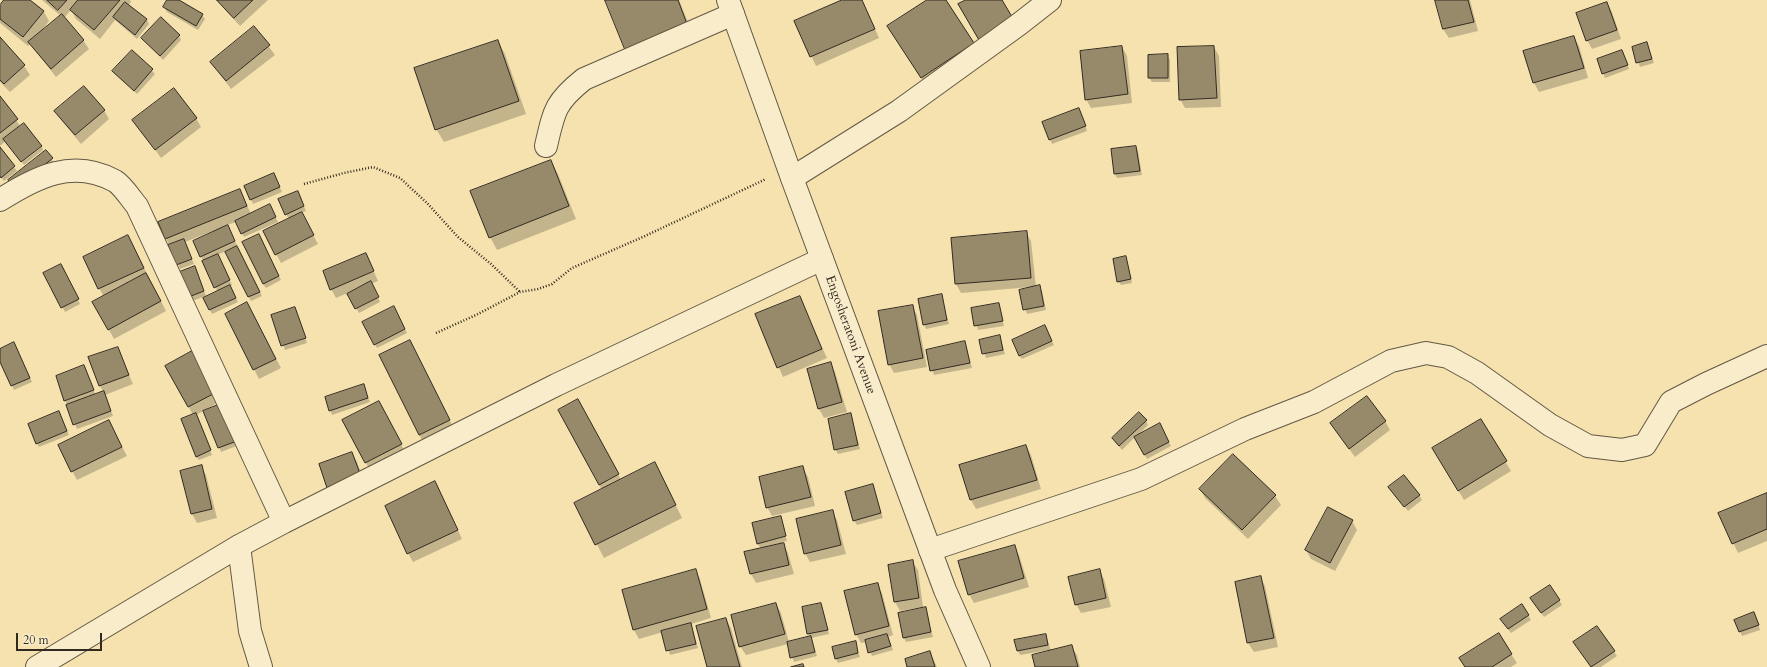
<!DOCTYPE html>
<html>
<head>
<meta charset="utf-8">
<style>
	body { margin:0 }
	#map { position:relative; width:1767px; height:667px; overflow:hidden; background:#f5e2af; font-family:Cardo,serif }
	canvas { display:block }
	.scale { position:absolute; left:16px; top:633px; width:86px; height:18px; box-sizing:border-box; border:2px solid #322a21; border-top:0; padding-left:5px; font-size:12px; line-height:14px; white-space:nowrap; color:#322a21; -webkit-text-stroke:3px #f8eccb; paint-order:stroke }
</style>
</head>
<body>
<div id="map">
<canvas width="1767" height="667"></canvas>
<div class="scale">20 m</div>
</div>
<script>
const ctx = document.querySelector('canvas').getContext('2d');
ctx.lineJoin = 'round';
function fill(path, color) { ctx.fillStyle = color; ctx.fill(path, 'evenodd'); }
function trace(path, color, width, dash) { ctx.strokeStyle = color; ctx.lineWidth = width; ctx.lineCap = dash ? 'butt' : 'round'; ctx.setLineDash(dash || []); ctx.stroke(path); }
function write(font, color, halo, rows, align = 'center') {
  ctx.font = font + ' Cardo,serif'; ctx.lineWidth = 3; ctx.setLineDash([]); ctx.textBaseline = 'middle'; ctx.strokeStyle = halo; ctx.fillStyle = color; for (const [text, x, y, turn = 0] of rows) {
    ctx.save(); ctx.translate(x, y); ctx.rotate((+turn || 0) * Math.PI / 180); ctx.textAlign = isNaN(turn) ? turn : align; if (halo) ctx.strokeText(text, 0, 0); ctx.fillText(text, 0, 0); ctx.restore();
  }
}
fill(new Path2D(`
	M 6,0 L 28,0 L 44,12 L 49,21 L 41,32 L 61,16 L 42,0 L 130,0 L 131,2 L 128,6 L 147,20 L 149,24 L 137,39 L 115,20 L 100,39 L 76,19 L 71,10 L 64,18 L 83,40 L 89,49 L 56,77 L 30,44 L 28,46 L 0,23 L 0,7 Z
	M 169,0 L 177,0 L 202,15 L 205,19 L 198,30 L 167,12 L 164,7 Z
	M 216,0 L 268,0 L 240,26 Z
	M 606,0 L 679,0 L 694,37 L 633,62 L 626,49 Z
	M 844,0 L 862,0 L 879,38 L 816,66 L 795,21 Z
	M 929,0 L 945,0 L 974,44 L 930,91 L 888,27 Z
	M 1436,0 L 1470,0 L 1478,31 L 1449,38 L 1443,29 Z
	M 1607,3 L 1612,12 L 1621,39 L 1592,49 L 1587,40 Z
	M 254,27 L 275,55 L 231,89 L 211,62 Z
	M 179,36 L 181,40 L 163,60 L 142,38 Z
	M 1574,37 L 1579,46 L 1588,78 L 1539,92 L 1534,83 Z
	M 0,38 L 24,66 L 30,75 L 10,92 L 0,82 Z
	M 498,41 L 505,54 L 526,114 L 444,142 L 436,129 Z
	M 1647,44 L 1654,63 L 1640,67 L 1633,47 Z
	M 1122,47 L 1127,56 L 1132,103 L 1091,108 L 1086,99 Z
	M 1214,47 L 1219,56 L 1221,107 L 1185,108 L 1180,99 Z
	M 132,51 L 155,74 L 137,94 L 113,71 Z
	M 1622,51 L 1629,69 L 1605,78 L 1598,59 Z
	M 1167,55 L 1170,60 L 1170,82 L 1152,82 L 1149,78 L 1149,56 Z
	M 0,98 L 21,127 L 0,146 Z
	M 104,110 L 109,119 L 81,144 L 61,120 L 56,111 Z
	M 1081,113 L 1087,131 L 1052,144 L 1043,123 Z
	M 196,118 L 201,127 L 161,158 L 134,120 Z
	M 42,147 L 43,150 L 24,165 L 22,162 Z
	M 1136,147 L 1138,151 L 1142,175 L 1117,178 L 1115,174 L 1112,150 Z
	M 0,149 L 17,171 L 4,181 L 0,176 Z
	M 46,151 L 54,163 L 18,192 Z
	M 551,161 L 558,174 L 576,219 L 497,250 L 490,237 Z
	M 276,179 L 282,192 L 253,204 L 245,187 Z
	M 240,190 L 251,214 L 272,210 L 278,222 L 244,237 L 236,222 L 227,225 L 262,296 L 251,301 L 226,251 L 217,255 L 232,285 L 230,286 L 238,302 L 212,314 L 210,310 L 218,292 L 201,256 L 213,231 L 185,242 L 194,264 L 180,269 L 159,223 Z
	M 300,196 L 306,211 L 301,213 L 318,244 L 281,263 L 276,254 L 289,219 L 286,214 Z
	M 1026,232 L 1031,241 L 1036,287 L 1039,286 L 1042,291 L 1046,310 L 1027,314 L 1020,291 L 1031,287 L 961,293 L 956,284 L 952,238 Z
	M 128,236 L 166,311 L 114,339 L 94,302 L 104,297 L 99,288 Z
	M 261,239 L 281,280 L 266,288 L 263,284 Z
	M 366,254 L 378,281 L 371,284 L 380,302 L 359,313 L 348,293 L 336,298 L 331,289 Z
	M 1126,257 L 1132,283 L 1121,285 L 1118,281 Z
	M 195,267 L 206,296 L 189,302 Z
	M 63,270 L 80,304 L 65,312 L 45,274 Z
	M 941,296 L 949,324 L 926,329 L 924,324 Z
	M 799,297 L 827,358 L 783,377 L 756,315 Z
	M 998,304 L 1004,326 L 978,330 L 972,309 Z
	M 912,306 L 917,315 L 927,367 L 894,373 L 889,364 Z
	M 295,308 L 307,343 L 285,350 L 272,316 Z
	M 396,312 L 407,333 L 377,348 L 363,323 Z
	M 252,313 L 281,368 L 259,379 L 226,314 Z
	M 1047,331 L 1054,345 L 1022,359 L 1019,355 Z
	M 1000,336 L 1005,354 L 986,358 L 980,341 Z
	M 410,341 L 454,429 L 425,444 L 419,435 Z
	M 965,343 L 972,368 L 934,375 L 927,351 Z
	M 16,348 L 32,382 L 14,390 L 0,359 L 0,350 Z
	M 117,348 L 133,384 L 105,395 L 113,416 L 77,429 L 65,400 L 84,366 L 96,396 L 104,393 L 100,386 Z
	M 194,351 L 221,401 L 196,415 L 212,455 L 199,460 L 196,456 L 193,415 L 166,366 Z
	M 830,363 L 835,372 L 847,412 L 824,418 L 819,409 L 808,369 Z
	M 363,386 L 370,402 L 332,415 L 330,410 Z
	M 583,409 L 621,480 L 662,477 L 682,518 L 604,558 L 575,503 L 602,490 L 559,410 Z
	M 384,411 L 406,454 L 371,472 L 343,421 Z
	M 205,412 L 239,445 L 221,452 Z
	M 851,415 L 860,449 L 838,454 L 835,449 Z
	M 61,417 L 69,435 L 39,447 L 37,443 Z
	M 1480,420 L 1511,471 L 1464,500 L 1439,458 Z
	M 1146,421 L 1148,425 L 1137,436 L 1159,425 L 1171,446 L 1147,459 L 1135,437 L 1122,450 L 1113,439 Z
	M 1385,421 L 1390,430 L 1355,457 L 1331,424 Z
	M 109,422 L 127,456 L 77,480 L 72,471 Z
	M 1026,446 L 1031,455 L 1041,489 L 976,509 L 971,500 Z
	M 352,453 L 357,462 L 367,488 L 320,465 Z
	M 1233,455 L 1275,496 L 1281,505 L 1248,539 L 1205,498 L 1200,489 Z
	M 201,466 L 206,475 L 217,518 L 197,523 L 192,514 Z
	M 803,468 L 808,477 L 815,506 L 772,516 L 767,507 Z
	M 872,485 L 883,518 L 857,525 L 854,520 Z
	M 1392,491 L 1419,495 L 1422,500 L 1408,511 Z
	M 440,492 L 462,539 L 413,562 L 408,553 Z
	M 1767,494 L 1767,541 L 1738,553 L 1720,514 Z
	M 832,511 L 837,520 L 846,554 L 810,562 L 805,553 Z
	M 780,517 L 787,541 L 782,542 L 788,553 L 794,574 L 756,583 L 751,574 L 761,549 L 758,544 Z
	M 1352,521 L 1357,530 L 1335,571 L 1311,559 L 1306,550 Z
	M 1014,546 L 1019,555 L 1029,587 L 974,603 L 969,594 Z
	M 912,561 L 918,570 L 923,607 L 900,611 L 895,602 Z
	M 695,570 L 700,579 L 711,618 L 691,624 L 698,648 L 670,655 L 663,632 L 639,639 L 634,630 Z
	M 1099,570 L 1104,579 L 1111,607 L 1081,613 L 1076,604 Z
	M 1260,577 L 1265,586 L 1278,647 L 1254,652 L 1248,643 L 1236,582 Z
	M 877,584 L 882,593 L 893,635 L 888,637 L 893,650 L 872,656 L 866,642 L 861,643 L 856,634 Z
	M 1559,600 L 1562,605 L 1544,617 L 1534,602 Z
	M 776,604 L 781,613 L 789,642 L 810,637 L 808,634 L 821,604 L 829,634 L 811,638 L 817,656 L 794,662 L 788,644 L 746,655 L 740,646 Z
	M 925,609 L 933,637 L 906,642 L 904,638 Z
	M 1528,615 L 1531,620 L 1511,633 L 1504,624 Z
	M 1756,617 L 1760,630 L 1742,636 L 1735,620 Z
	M 726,619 L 731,628 L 742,667 L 708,667 Z
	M 1597,627 L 1617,656 L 1601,667 L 1591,667 L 1577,647 Z
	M 1046,635 L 1051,651 L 1071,646 L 1077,655 L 1080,667 L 1036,667 L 1049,650 L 1020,655 L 1018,651 Z
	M 855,643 L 860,657 L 838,663 L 836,659 Z
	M 930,652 L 937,667 L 908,667 Z
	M 1511,654 L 1517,663 L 1511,667 L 1465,667 Z`), '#0003');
const building = new Path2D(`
	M 4,0 L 30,0 L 44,11 L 23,37 L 0,19 L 0,5 Z
	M 47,0 L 67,0 L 58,10 Z
	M 78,0 L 120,0 L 94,30 L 70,10 Z
	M 167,0 L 179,0 L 203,14 L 196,26 L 163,7 Z
	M 217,0 L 253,0 L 234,18 Z
	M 605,0 L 678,0 L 687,24 L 625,49 Z
	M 842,0 L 862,0 L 875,29 L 810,57 L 794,21 Z
	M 927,0 L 946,0 L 974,43 L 921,78 L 887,26 Z
	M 966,0 L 1002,0 L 1014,20 L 979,40 L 958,4 Z
	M 1435,0 L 1468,0 L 1474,22 L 1443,29 Z
	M 125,2 L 147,19 L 135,35 L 113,17 Z
	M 1607,2 L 1617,30 L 1586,41 L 1576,13 Z
	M 62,14 L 84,40 L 51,69 L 28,42 Z
	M 161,17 L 180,35 L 160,56 L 141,38 Z
	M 254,26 L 270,45 L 226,81 L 210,62 Z
	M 1574,36 L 1584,68 L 1533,83 L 1523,51 Z
	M 0,37 L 25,65 L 4,84 L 0,80 Z
	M 498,40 L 519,101 L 435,130 L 414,68 Z
	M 1647,42 L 1652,59 L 1636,63 L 1632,47 Z
	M 1122,46 L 1128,94 L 1085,100 L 1080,51 Z
	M 1214,46 L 1217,98 L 1179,100 L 1177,47 Z
	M 132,50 L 153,69 L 134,91 L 112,71 Z
	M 1622,50 L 1628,65 L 1602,74 L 1597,59 Z
	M 1168,54 L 1168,78 L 1148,78 L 1148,55 Z
	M 84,86 L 105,110 L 75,135 L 54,111 Z
	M 174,88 L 197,118 L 155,150 L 132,120 Z
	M 0,96 L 18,119 L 0,133 Z
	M 1079,108 L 1086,126 L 1049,140 L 1042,122 Z
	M 24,123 L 42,146 L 21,162 L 3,139 Z
	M 1136,146 L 1140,171 L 1114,174 L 1111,149 Z
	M 0,147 L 15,166 L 1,178 L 0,176 Z
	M 46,150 L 53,158 L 15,188 L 8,180 Z
	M 551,160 L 569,206 L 489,238 L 470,191 Z
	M 274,173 L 280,187 L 250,200 L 244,186 Z
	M 240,189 L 247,206 L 165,239 L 158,222 Z
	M 298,191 L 304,206 L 285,215 L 278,199 Z
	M 270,204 L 276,217 L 241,234 L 235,221 Z
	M 302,212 L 314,235 L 275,255 L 263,231 Z
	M 228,225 L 235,241 L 200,257 L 193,241 Z
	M 1027,231 L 1031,278 L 955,284 L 951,238 Z
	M 259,234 L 279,276 L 263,284 L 242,242 Z
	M 128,235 L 144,268 L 98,289 L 83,257 Z
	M 184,239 L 192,259 L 176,265 L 168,245 Z
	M 237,246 L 260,292 L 248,297 L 225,252 Z
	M 366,253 L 374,271 L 330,290 L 323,271 Z
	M 218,254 L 230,280 L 214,288 L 202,261 Z
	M 1126,256 L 1131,279 L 1117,282 L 1113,259 Z
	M 61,264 L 79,299 L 61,308 L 43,273 Z
	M 195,266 L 204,291 L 186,298 L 177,273 Z
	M 146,273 L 161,301 L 108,330 L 92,302 Z
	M 371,281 L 379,297 L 355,309 L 347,294 Z
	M 230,285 L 236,298 L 209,310 L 203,298 Z
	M 1040,285 L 1044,306 L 1023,310 L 1019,290 Z
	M 942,294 L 947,320 L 923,325 L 918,299 Z
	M 800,296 L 822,349 L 777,368 L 755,314 Z
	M 247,302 L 276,359 L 253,370 L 225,314 Z
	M 999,303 L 1003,321 L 974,326 L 971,308 Z
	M 913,305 L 923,358 L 888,365 L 878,311 Z
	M 394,306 L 405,329 L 374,345 L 362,322 Z
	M 295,307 L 306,338 L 281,346 L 271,315 Z
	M 1045,325 L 1052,341 L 1019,356 L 1012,340 Z
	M 1000,335 L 1003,350 L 982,354 L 979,340 Z
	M 410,340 L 450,420 L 419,435 L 379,355 Z
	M 965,341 L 970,363 L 930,371 L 926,350 Z
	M 14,342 L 30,378 L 11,386 L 0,362 L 0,349 Z
	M 118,347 L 129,375 L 99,386 L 88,357 Z
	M 194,350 L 217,392 L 188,407 L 165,366 Z
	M 831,362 L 842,402 L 818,409 L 807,369 Z
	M 84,365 L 94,390 L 64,401 L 56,376 Z
	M 364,384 L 368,398 L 329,411 L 325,397 Z
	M 104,391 L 111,411 L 73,425 L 66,405 Z
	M 1367,396 L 1386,421 L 1349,449 L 1330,423 Z
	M 578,399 L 619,474 L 599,485 L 558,410 Z
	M 379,401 L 402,444 L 365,463 L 342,420 Z
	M 223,403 L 237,441 L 218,448 L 203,411 Z
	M 59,411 L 67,431 L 36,444 L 28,424 Z
	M 1139,412 L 1147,420 L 1119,446 L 1112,438 Z
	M 196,413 L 211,450 L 196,457 L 181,419 Z
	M 851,413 L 858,445 L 834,450 L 828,419 Z
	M 1481,419 L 1507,461 L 1458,491 L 1432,448 Z
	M 109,420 L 122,447 L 71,472 L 58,445 Z
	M 1160,423 L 1169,442 L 1144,455 L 1134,437 Z
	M 1026,445 L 1037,480 L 970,500 L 959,465 Z
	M 352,452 L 362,479 L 328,491 L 319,464 Z
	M 1233,454 L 1276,495 L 1242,530 L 1199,489 Z
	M 655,462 L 676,505 L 595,545 L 574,503 Z
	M 202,465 L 212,509 L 191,514 L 180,471 Z
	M 803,466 L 811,497 L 766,508 L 759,477 Z
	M 1404,475 L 1420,495 L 1404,507 L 1388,487 Z
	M 435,481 L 458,530 L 407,554 L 385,506 Z
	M 873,484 L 881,513 L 853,521 L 845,492 Z
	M 1767,493 L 1767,529 L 1732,544 L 1718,513 Z
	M 1328,507 L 1353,520 L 1330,563 L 1305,550 Z
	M 833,510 L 841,545 L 804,554 L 796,519 Z
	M 781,516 L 786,536 L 757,544 L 752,523 Z
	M 784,543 L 789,565 L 750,574 L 744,552 Z
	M 1015,545 L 1024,578 L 968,595 L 958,561 Z
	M 913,560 L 919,598 L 894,602 L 888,565 Z
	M 696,569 L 707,609 L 633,630 L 622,590 Z
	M 1100,569 L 1106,598 L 1075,605 L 1068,577 Z
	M 1261,576 L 1274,638 L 1247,643 L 1235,582 Z
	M 878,583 L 889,626 L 855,635 L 844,591 Z
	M 1550,585 L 1560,600 L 1541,613 L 1530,598 Z
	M 776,603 L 785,634 L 739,647 L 731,615 Z
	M 821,603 L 828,630 L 807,634 L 802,607 Z
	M 1522,604 L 1529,615 L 1508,629 L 1500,619 Z
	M 926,607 L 931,632 L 903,638 L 898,613 Z
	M 1754,612 L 1759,625 L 1739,632 L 1734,620 Z
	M 726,618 L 740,667 L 707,667 L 696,626 Z
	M 691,623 L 696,644 L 666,651 L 661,631 Z
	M 1597,626 L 1615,651 L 1591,667 L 1573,642 Z
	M 1499,633 L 1512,654 L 1492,667 L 1465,667 L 1459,658 Z
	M 887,634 L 891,646 L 868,653 L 865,640 Z
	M 1046,634 L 1048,645 L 1017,651 L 1014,640 Z
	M 811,636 L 815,652 L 790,658 L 787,642 Z
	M 856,641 L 858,653 L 835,659 L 832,647 Z
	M 1072,645 L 1078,667 L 1035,667 L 1032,655 Z
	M 930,651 L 935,667 L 907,667 L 905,659 Z
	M 803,664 L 804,667 L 791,667 Z`);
fill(building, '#978a6b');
trace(building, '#322a21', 1);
const minor = new Path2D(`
	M 546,146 C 554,111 555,102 584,79 L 733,14
	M 792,178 L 899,111 L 1018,25 L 1050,0
	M 0,200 C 36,177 73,158 115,181 C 123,186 131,199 137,206 L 284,522
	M 239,546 L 250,631 L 261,667
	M 930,550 L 1141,479 L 1245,429 L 1314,402 L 1391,361 L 1426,353 L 1448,357 L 1477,373 L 1550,425 L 1588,446 L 1622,450 L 1645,445 L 1671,402 L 1706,384 L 1767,356
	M 37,667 L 239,546 L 284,522 L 556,385 L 822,259`);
const tertiary = new Path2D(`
	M 728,0 L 792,178 L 945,590 L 979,667`);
trace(minor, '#635844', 24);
trace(tertiary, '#635844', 24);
trace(new Path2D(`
	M 304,184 L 344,173 L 373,167 L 400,178 L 427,203 L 458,237 L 491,264 L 520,292
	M 436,333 L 476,315 L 520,292 L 538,289 L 552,284 L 572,268 L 645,236 L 766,179`), '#322a21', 2.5, [1, 2]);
trace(minor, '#f8eccb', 22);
trace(tertiary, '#f8eccb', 22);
write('13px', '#322a21', '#f8eccb', [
	["Engosheratoni Avenue",850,335,70]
]);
</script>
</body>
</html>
